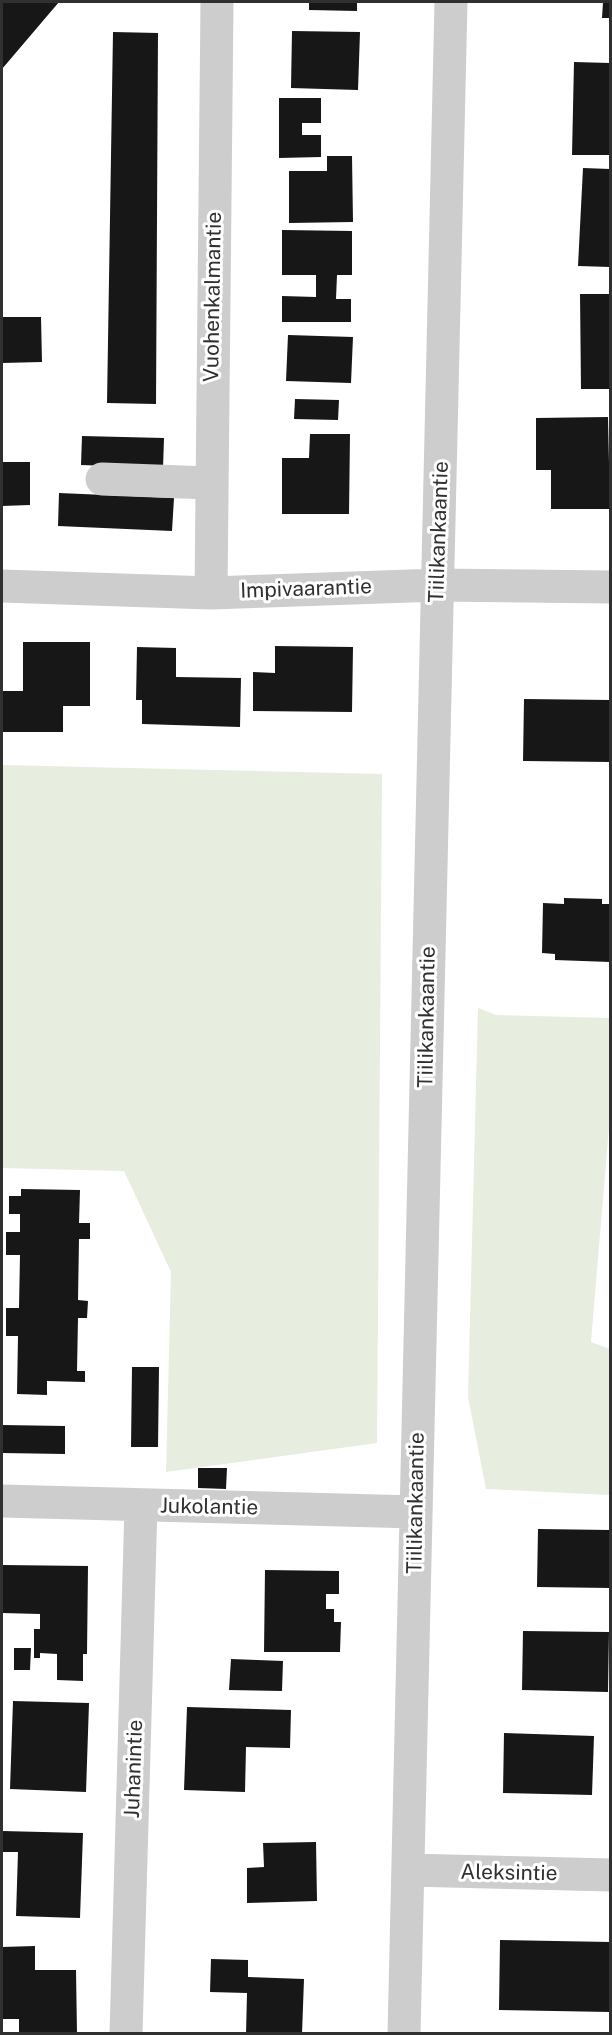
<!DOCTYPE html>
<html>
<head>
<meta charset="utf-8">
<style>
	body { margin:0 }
	#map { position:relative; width:612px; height:2035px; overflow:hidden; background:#fff; font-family:"Public Sans",sans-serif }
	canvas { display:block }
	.frame { position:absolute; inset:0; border:3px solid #303030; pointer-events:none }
</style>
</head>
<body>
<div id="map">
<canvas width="612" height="2035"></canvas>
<div class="frame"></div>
</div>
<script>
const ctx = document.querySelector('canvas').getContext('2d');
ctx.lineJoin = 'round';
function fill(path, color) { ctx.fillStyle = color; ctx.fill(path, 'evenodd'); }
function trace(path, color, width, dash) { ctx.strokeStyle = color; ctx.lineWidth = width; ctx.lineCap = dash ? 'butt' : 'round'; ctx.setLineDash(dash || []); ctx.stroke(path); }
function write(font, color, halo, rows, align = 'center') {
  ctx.font = font + ' "Public Sans",sans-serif'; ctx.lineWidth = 6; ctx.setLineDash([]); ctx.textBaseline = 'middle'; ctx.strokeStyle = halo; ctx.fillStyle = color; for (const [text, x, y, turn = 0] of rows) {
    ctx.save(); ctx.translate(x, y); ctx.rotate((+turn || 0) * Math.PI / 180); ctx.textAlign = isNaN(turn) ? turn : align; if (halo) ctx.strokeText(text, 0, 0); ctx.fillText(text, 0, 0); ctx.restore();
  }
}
fill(new Path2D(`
	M 2,765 L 382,774 L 377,1443 L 166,1472 L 171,1272 L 124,1171 L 2,1168 Z
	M 478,1008 L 496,1015 L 610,1018 L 610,1115 L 591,1342 L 610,1349 L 610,1495 L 486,1489 L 468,1397 Z`), '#e7eddf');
fill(new Path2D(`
	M 2,2 L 59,2 L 2,69 Z
	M 309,2 L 357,2 L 357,11 L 309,10 Z
	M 603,2 L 610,2 L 610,18 L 602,18 Z
	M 292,31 L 360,32 L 358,90 L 291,88 Z
	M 113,32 L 158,33 L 156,404 L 107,403 Z
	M 574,62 L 610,63 L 610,155 L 572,155 Z
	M 279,98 L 321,98 L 321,123 L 302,123 L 302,135 L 321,135 L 321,157 L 279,158 Z
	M 327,156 L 352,156 L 353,222 L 289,223 L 289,171 L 327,171 Z
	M 583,168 L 610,169 L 610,267 L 578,266 Z
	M 282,230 L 352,231 L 352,275 L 337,275 L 336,299 L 351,299 L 351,322 L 282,322 L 282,296 L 316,297 L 316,275 L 282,275 Z
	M 580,294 L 610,294 L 610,389 L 581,389 Z
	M 2,317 L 41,317 L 42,362 L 2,363 Z
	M 288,335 L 353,337 L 351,383 L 286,381 Z
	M 295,399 L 339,400 L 338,420 L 294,419 Z
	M 608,417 L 610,509 L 551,509 L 551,470 L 536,470 L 536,418 Z
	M 310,434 L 350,434 L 349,514 L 282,514 L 282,458 L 309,458 Z
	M 82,436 L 164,438 L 163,468 L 81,465 Z
	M 2,462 L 30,462 L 30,505 L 2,506 Z
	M 59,493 L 174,498 L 172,531 L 58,526 Z
	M 23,642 L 90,642 L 90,706 L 63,706 L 63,732 L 2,732 L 2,691 L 23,691 Z
	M 275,646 L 353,647 L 352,712 L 253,711 L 253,672 L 275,673 Z
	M 137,647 L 176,648 L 176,677 L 241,678 L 240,727 L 142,724 L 142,700 L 136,700 Z
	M 524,699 L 610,700 L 610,762 L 523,761 Z
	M 564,898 L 602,899 L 602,904 L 610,904 L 610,962 L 555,960 L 555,954 L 542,953 L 543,903 L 564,904 Z
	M 21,1189 L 80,1190 L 79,1223 L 90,1223 L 90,1239 L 79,1239 L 78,1300 L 88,1301 L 87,1318 L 78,1318 L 77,1371 L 85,1371 L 85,1382 L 47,1381 L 47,1395 L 17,1394 L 18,1336 L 6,1336 L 6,1308 L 19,1308 L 20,1255 L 6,1255 L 6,1232 L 20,1232 L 20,1214 L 9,1214 L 9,1196 L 21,1196 Z
	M 132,1367 L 159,1367 L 158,1447 L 131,1447 Z
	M 2,1425 L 65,1426 L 65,1454 L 2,1453 Z
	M 198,1468 L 227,1468 L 226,1489 L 198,1488 Z
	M 538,1529 L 610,1530 L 610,1588 L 537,1587 Z
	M 2,1565 L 88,1566 L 87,1654 L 83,1654 L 83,1681 L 57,1680 L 57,1654 L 40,1653 L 40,1658 L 34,1658 L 34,1629 L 40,1629 L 40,1614 L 2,1613 Z
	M 265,1570 L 339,1571 L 339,1594 L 326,1594 L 326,1609 L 334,1609 L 334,1622 L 341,1622 L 340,1652 L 264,1652 Z
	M 523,1631 L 609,1632 L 608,1692 L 522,1690 Z
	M 14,1648 L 31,1648 L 30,1670 L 14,1670 Z
	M 231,1659 L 283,1661 L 282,1691 L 229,1690 Z
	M 13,1701 L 89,1703 L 86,1792 L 10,1789 Z
	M 187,1707 L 291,1710 L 290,1748 L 246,1747 L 245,1792 L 184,1790 Z
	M 504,1733 L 594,1736 L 592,1795 L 503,1793 Z
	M 2,1831 L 83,1833 L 80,1918 L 16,1916 L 18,1852 L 2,1852 Z
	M 316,1842 L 317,1901 L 247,1903 L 247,1868 L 264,1867 L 263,1843 Z
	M 500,1940 L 610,1942 L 610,2012 L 499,2010 Z
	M 35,1946 L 35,1970 L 76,1970 L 77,2034 L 19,2034 L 19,2019 L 2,2019 L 2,1947 Z
	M 211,1959 L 248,1960 L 248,1977 L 304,1979 L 302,2034 L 246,2034 L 247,1993 L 210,1992 Z`), '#171717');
trace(new Path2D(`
	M 102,479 L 210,483
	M 2,586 L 211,593 L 438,585 L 610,587
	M 211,593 L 217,2
	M 2,1501 L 416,1512
	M 408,1870 L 610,1875
	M 126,2034 L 141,1505
	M 404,2034 L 451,2`), '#cdcdcd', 33);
write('21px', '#303030', '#fff', [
	["Vuohenkalmantie",213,297,-89],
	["Tiilikankaantie",439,532,-88],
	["Impivaarantie",306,589,-2],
	["Tiilikankaantie",427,1017,-89],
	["Tiilikankaantie",416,1503,-89],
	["Jukolantie",209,1507,1],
	["Juhanintie",134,1769,-88],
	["Aleksintie",509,1873,1]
]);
</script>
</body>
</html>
